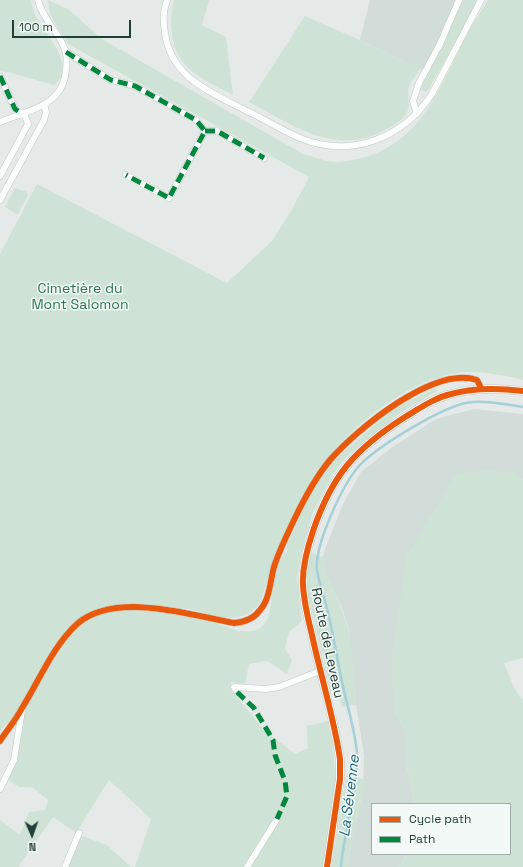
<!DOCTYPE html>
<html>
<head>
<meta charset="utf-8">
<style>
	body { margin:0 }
	#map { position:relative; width:523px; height:867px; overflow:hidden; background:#e5eae8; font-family:"Space Grotesk",sans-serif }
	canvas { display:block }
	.legend { position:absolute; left:371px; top:803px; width:140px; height:52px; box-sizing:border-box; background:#f3f9f6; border:1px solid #9faeaa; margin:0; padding:5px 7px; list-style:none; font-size:12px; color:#223e38 }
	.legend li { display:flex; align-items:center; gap:8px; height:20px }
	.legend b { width:20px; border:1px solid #9faeaa }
	.north { position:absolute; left:12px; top:815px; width:40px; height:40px; -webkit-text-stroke:3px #f3f9f6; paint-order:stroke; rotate:178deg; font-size:11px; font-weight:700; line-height:16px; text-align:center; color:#223e38 }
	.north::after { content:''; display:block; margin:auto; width:14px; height:18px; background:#223e38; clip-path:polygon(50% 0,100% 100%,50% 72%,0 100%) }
	.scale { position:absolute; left:12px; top:20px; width:119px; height:18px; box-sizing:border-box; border:2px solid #223e38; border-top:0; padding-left:5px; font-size:12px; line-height:14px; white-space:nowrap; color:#223e38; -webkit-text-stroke:3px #f3f9f6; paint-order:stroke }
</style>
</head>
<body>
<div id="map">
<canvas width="523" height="867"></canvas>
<ul class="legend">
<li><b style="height:5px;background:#e8590c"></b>Cycle path</li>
<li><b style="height:5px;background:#00873e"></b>Path</li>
</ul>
<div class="north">N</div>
<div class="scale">100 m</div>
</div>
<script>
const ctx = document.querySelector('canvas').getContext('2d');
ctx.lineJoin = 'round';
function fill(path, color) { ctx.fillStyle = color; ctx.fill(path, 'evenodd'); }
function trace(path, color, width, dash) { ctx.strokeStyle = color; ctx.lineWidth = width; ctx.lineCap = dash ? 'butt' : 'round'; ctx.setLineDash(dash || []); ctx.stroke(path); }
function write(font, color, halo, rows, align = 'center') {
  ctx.font = font + ' "Space Grotesk",sans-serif'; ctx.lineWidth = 3; ctx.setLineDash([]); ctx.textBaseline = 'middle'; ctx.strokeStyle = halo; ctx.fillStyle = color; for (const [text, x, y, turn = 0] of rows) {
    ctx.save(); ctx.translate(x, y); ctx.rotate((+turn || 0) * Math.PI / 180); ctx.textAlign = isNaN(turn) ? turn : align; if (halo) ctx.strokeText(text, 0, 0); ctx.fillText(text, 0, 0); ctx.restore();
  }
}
fill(new Path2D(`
	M 370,0 L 456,0 L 424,71 L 360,40 Z
	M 474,409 L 523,414 L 523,480 L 512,472 L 393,711 L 405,729 L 405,756 L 414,804 L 372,804 L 372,854 L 405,854 L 404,860 L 398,867 L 347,867 L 363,790 L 364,755 L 355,698 L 349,630 L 343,611 L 326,574 L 323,557 L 325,549 L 343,504 L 361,472 L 391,448 L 436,419 Z`), '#d2dcd8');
fill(new Path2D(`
	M 0,0 L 31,0 C 32,5 33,11 35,15 C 44,32 79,67 54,85 L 0,70 Z
	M 48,0 L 68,9 L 102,39 L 303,154 C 313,156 328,163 338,162 C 414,156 436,98 464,39 C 471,26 480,13 488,0 L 523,0 L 523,380 C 505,375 475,370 457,373 C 400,383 339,435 310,483 C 287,520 273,562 260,603 C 238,631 210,611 182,608 L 183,615 C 192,617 201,618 210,621 C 221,624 231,630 242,631 C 273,635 270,605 273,585 C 275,573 279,559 287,551 L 287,545 L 310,494 L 331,463 L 395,408 L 436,388 L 437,391 L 400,413 L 347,456 L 335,471 L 313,512 L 301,554 L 297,578 L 302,621 L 289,632 L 285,649 L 292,660 L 287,674 L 267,661 L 249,664 L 245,684 L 231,682 L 230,688 L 262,728 L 295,754 L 308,748 L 307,726 L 328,721 L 333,745 L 336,785 L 323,867 L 135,867 L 151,819 L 109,780 L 76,833 L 53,817 L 18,867 L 0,867 L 0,820 L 20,835 L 29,812 L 45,810 L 48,800 L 32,787 L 19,787 L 8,780 L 18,755 L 24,723 L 6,724 L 0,731 L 0,254 L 37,184 L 227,283 L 272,241 L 291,211 L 309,177 L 68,44 L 50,15 Z
	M 174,0 L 209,0 L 202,25 L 226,37 L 233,95 C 205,80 176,70 172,34 C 171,22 171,11 174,0 Z
	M 463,0 L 480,0 L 427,92 L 420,90 Z
	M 305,16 L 360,40 L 420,69 C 417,74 411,81 409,87 C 406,97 412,107 405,116 C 400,122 392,126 385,130 C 336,157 292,125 249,102 Z
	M 15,188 L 27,192 L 28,195 L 18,214 L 16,214 L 5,207 Z
	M 483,470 L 512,472 L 523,480 L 523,658 L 504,663 L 515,690 L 523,700 L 523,867 L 398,867 L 404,860 L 405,854 L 510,854 L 510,804 L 414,804 L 405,756 L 405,729 L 393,711 L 392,657 L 406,557 L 455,475 Z
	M 311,553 L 323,557 C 327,583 342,604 348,629 C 355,654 352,680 356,705 L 342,707 L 338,692 L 331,691 L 307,590 L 308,570 Z
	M 346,776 L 363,779 L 363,790 L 347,867 L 332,867 Z
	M 79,835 L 107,845 L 131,867 L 66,867 Z`), '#cee3d5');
trace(new Path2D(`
	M 341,867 C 344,829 358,791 357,753 C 355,729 347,706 342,682 C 337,658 333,633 327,608 C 324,596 319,583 317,570 C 314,546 343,483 360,465 C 378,446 446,404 472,402 C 488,400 507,405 523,407`), '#a5cfd9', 2.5);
const minor = new Path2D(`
	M 167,0 C 163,11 163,22 165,33 C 171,79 213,93 249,112 C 266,120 283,131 300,138 C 351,159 403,138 432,94 L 481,0
	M 66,52 L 111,80 L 135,86 L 196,120 L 205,131 L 169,198 L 126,175
	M 0,76 L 15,109 L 25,116 L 28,124 L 0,176
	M 417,114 L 413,101 L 419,83 L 440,44 L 459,0
	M 0,122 C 29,110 64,106 66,69 C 67,61 67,52 63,45 C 56,29 42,18 38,0
	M 205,131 L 217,131 L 264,158
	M 0,200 L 44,120 L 46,112 L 44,104
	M 237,692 L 234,687 L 266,689 L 279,687 L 320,671
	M 0,741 C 7,730 16,720 22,708 C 39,681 53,646 77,624 C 115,591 191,615 234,623 C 245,622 254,619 260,610 C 270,599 270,581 274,567 C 279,551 287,535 294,520 C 304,499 315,478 330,460 C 356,430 434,365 477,380 L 481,388
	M 0,789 L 14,760 L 22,710
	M 65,867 L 79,833
	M 247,867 L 277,819`);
const tertiary = new Path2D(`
	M 327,867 L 340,779 L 340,759 C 334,718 321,677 312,635 C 308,619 304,602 303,585 C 302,567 307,549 313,531 C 332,475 355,449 405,417 C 420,408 434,398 451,394 C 475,387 499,388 523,391`);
trace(minor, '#c2c7c5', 7);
trace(tertiary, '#c2c7c5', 9);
trace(minor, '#fbfcfc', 6);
trace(tertiary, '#fbfcfc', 8);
trace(new Path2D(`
	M 66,52 L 111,80 L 135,86 L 196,120 L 205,131 L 169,198 L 126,175
	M 0,76 L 15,109 L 21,113
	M 205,131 L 217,131 L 264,158
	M 237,692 L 254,708 L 273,740 L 275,755 L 285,781 L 287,796 L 277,819`), '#00873e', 5, [10, 5]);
trace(new Path2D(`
	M 0,741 C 7,730 16,720 22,708 C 39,681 53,646 77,624 C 115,591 191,615 234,623 C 245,622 254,619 260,610 C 270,599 270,581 274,567 C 279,551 287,535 294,520 C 304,499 315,478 330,460 C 356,430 434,365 477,380 L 481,388
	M 327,867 L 340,779 L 340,759 C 334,718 321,677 312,635 C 308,619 304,602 303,585 C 302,567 307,549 313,531 C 332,475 355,449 405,417 C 420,408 434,398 451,394 C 475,387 499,388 523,391`), '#e8590c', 6);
write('14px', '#2b764c', '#f3f9f6', [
	["Cimetière du",80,289],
	["Mont Salomon",80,305]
]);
write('14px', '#223e38', '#f3f9f6', [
	["Route de Leveau",327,643,78]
]);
write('italic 15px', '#1a677c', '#f3f9f6', [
	["La Sévenne",350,796,-83]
]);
</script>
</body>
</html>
